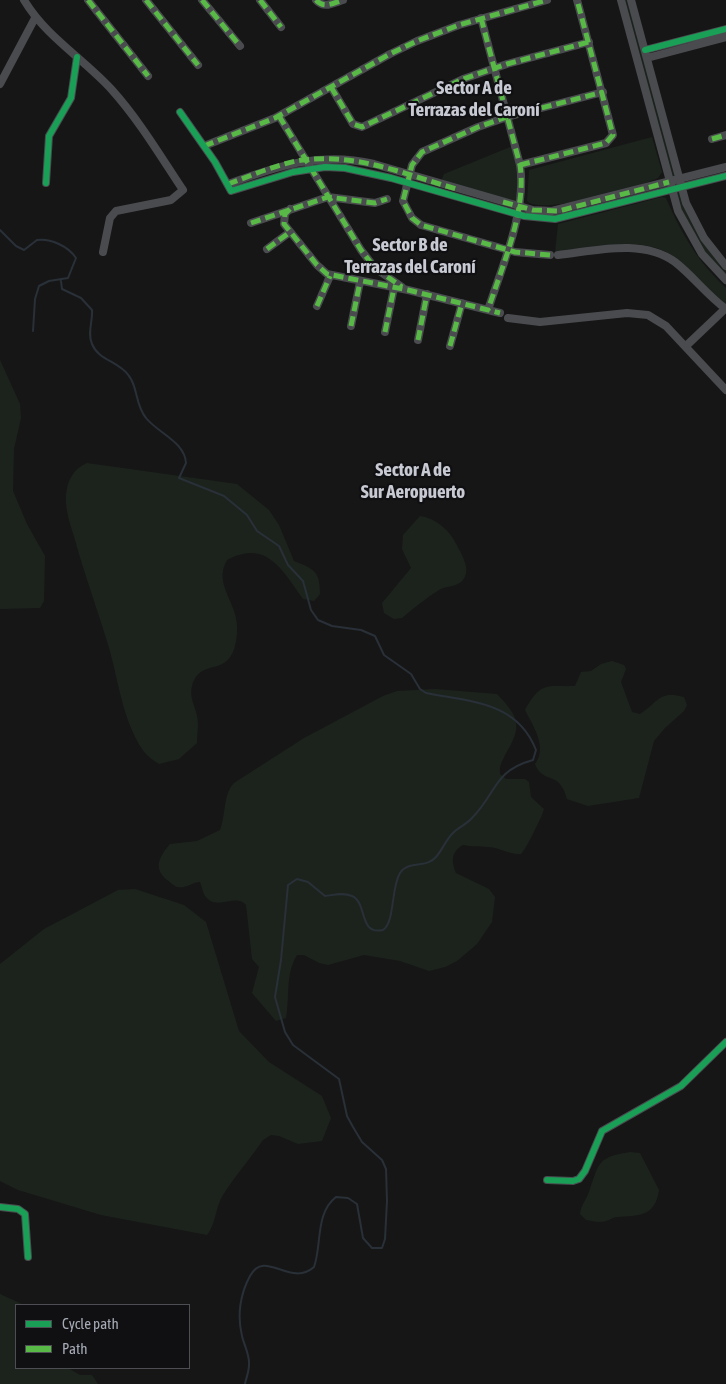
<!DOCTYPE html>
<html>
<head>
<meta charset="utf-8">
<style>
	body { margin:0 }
	#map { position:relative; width:726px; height:1384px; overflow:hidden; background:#161616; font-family:"Asap Condensed",sans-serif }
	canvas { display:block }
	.legend { position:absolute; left:15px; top:1304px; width:175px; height:65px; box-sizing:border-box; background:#101012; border:1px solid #4c4e54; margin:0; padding:6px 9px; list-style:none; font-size:15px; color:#a6abb7 }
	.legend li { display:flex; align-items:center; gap:10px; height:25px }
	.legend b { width:25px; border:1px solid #4c4e54 }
</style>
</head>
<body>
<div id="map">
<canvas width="726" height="1384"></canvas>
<ul class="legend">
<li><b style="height:6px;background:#1a9f57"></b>Cycle path</li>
<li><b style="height:6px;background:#58b947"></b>Path</li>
</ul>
</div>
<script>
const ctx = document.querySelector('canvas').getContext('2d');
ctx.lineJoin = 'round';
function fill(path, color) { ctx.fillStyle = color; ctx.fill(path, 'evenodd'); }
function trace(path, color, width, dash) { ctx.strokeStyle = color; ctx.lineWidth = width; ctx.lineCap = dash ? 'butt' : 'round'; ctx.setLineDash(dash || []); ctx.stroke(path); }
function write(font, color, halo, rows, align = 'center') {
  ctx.font = font + ' "Asap Condensed",sans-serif'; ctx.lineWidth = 4.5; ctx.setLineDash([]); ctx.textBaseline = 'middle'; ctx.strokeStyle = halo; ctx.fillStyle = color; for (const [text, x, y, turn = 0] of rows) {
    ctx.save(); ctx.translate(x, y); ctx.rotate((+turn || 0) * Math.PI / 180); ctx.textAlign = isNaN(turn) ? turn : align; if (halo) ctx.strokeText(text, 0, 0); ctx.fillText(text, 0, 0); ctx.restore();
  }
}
fill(new Path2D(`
	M 621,0 L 631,0 L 679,179 L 669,182 Z
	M 652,137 L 662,172 L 658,178 C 639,187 541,216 527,201 L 529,170 Z
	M 515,145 L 519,207 L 440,184 L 444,174 Z
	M 681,187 L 686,203 L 726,266 L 726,280 L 702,254 L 672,189 Z
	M 662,197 L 666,198 C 681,233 698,262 726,288 L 726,304 C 706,290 692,268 671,255 C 638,234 591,249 555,253 L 558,224 Z
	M 0,360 L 20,404 L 21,418 L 14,449 L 13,491 L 27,524 L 45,556 L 44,601 L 40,608 L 0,609 Z
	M 87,463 L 237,484 L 269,510 L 279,525 L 294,561 C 314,569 320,571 320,594 L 314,601 L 303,599 C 282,570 267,539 227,560 C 212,586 240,603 237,633 C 233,683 201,654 192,686 C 189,698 195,705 197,716 C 199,725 197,734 197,743 L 179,759 L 159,764 C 151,759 145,754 140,746 C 120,712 118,674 106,638 C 96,605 84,573 75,540 C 71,526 65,511 66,496 C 67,481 73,469 87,463 Z
	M 420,516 C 434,518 447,528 454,540 C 460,552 474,571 461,582 C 455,587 445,586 439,590 C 426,598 414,608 402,618 L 394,619 L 384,613 L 382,603 L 411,568 L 402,549 L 403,535 Z
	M 612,661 L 624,665 L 626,669 L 621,682 L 632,712 L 640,714 C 659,702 658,690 684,697 L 687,705 L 684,711 L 665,728 L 654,741 L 639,798 L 588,806 L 567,799 C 559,769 543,785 535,764 C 548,747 533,726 525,710 C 541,681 547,687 575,686 L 581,672 L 591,671 L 601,664 Z
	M 435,689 L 497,694 C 519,717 523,726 505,755 C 502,762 499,766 500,774 L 506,779 L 525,779 L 529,782 L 531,797 L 544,809 C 543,815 525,851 521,854 C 509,855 499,847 487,847 C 478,846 472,847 463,845 C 451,852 451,861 456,873 L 489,889 L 495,897 L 492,922 L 477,944 L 457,961 L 445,967 L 429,971 L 400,961 L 364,955 L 328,965 L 319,963 L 304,955 L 297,955 C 285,975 290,996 286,1018 L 276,1021 L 252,993 L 259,967 L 252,959 L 246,905 C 236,893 217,911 206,897 C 203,894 202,887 200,882 C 192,882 186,889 177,887 C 174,886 170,882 167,880 C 153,868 159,857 170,844 L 197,841 L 220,830 C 226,815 223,794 234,783 L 304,738 L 383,696 L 397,691 Z
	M 135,889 L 184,905 L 206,922 L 239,1031 L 269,1062 L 322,1096 L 331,1118 L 322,1141 L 298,1144 L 279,1136 L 271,1135 L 263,1140 C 250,1159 235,1176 223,1195 C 215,1208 216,1224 207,1235 L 101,1215 L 18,1190 L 0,1181 L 0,964 L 44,929 L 118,890 Z
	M 630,1152 L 640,1153 L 659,1190 C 655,1218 638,1215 617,1217 C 613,1217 610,1220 606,1221 C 600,1223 592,1221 586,1220 L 580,1214 C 581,1205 586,1200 589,1192 C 599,1163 597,1157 630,1152 Z
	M 0,1294 L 24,1305 L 16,1305 L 16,1368 L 68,1368 L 80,1375 L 92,1375 L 98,1384 L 0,1384 Z`), '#1c231d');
trace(new Path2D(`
	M 0,230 L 16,246 L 24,250 L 37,240 C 50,238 68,246 76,258 L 68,278 L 49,281 L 39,286 L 35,299 L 33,331
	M 61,281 L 62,289 L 81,298 L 92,310 C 93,321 87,333 92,344 C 99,361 119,361 129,376 C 138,387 135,405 146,418 C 158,433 185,442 186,463 L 179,478 L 224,496 L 247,515 L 257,531 L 279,546 L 288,565 L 303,581 L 311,610 L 318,620 L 332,626 L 361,630 L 375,636 L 384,655 L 411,674 L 420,689 L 426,693 C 470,702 517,701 536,750 L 533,760 C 493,771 497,793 472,818 C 467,824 459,827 454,832 C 446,839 443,849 436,857 C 426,869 408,860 400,873 C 391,887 395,922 383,930 C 358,935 368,903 352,896 C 343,892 334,895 325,896 L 308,882 L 297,879 L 288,885 L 281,960 L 275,997 L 285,1032 L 293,1045 L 339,1079 L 347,1116 L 353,1127 L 362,1142 L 382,1160 L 386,1169 L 387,1201 L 385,1239 L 382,1248 L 372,1248 L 363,1238 L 357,1204 L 348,1198 L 336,1197 C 315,1213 322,1245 314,1267 C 290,1288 265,1248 250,1276 C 240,1294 237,1316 242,1336 C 244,1345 250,1355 249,1365 C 249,1372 246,1378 245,1384`), '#293038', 2);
trace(new Path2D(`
	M 24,0 C 46,37 84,59 112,90 C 139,120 161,157 183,190 L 171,200 L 116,211 L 110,218 L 103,252
	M 88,0 L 148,76
	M 146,0 L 198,65
	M 202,0 L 240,46
	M 260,0 L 281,27
	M 316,0 C 324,9 333,3 343,0
	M 621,0 L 678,211 L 702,254 L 726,280
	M 631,0 L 686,203 L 704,238 L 726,266
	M 481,18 L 520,165 C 527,211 502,266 488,310
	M 645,50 L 726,29
	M 647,58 L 726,37
	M 0,84 L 35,18
	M 331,87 L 353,124 L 362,127 L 463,79 L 507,64 L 589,42
	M 180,112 L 215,162 L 231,191 L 293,172 L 325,167 L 345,168 L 391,178 L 524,216 L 555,219 L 726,176
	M 279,116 L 361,250 L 375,268 L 402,287
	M 712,139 L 726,135
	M 204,146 L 275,118 L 390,54 L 417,41 L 459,25 L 547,0
	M 520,165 L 606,143 L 613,135 L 577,0
	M 46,183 L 49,136 L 71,98 L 77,57
	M 228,184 C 278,166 320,151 374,164 L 533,210 L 552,211 L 726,167
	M 290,209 L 285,214 L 284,224 L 317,265 L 327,274 L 408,290 L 500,313
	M 251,223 L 328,197 L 375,203 L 387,199
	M 267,249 L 290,232
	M 550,255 L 515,252 L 421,225 L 412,218 L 403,201 L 412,165 L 422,152 L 478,127 L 507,117 L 603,92
	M 558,255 C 595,251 642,238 675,262 C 693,276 707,295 726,309
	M 317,306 L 330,276
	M 508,318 L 540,322 L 627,313 L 648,315 L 666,326 L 726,390
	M 351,326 L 360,282
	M 385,332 L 394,288
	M 418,340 L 427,294
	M 450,346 L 462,303
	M 686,346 L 725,309
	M 547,1180 L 573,1181 L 579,1179 L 585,1171 L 602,1131 L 681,1086 L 726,1042
	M 0,1207 L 18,1209 L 25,1214 L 28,1257`), '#4a4b4f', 8);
trace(new Path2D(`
	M 88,0 L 148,76
	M 146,0 L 198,65
	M 202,0 L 240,46
	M 260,0 L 281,27
	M 316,0 C 324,9 333,3 343,0
	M 481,18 L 520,165 C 527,211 502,266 488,310
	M 331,87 L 353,124 L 362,127 L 463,79 L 507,64 L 589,42
	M 279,116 L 361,250 L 375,268 L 402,287
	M 712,139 L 726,135
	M 204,146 L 275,118 L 390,54 L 417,41 L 459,25 L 547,0
	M 520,165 L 606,143 L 613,135 L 577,0
	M 228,184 C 250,176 273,166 296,161 C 353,151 407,175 460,190
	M 503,202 L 533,210 L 559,211 L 669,182
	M 290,209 L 285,214 L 284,224 L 317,265 L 327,274 L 408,290 L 500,313
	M 251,223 L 328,197 L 375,203 L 387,199
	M 267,249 L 290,232
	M 550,255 L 515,252 L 421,225 L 412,218 L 403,201 L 412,165 L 422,152 L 478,127 L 507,117 L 603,92
	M 317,306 L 330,276
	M 351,326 L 360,282
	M 385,332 L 394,288
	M 418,340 L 427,294
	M 450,346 L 462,303`), '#58b947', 5, [10, 5]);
trace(new Path2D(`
	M 645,50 L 726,29
	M 180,112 L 215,162 L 231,191 L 293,172 L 325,167 L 345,168 L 391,178 L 524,216 L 555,219 L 726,176
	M 46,183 L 49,136 L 71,98 L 77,57
	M 547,1180 L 573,1181 L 579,1179 L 585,1171 L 602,1131 L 681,1086 L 726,1042
	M 0,1207 L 18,1209 L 25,1214 L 28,1257`), '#1a9f57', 6);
write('bold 19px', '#c8cad3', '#101012', [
	["Sector A de",474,88],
	["Terrazas del Caroní",474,110],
	["Sector B de",410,245],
	["Terrazas del Caroní",410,267],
	["Sector A de",413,470],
	["Sur Aeropuerto",413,492]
]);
</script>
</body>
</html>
